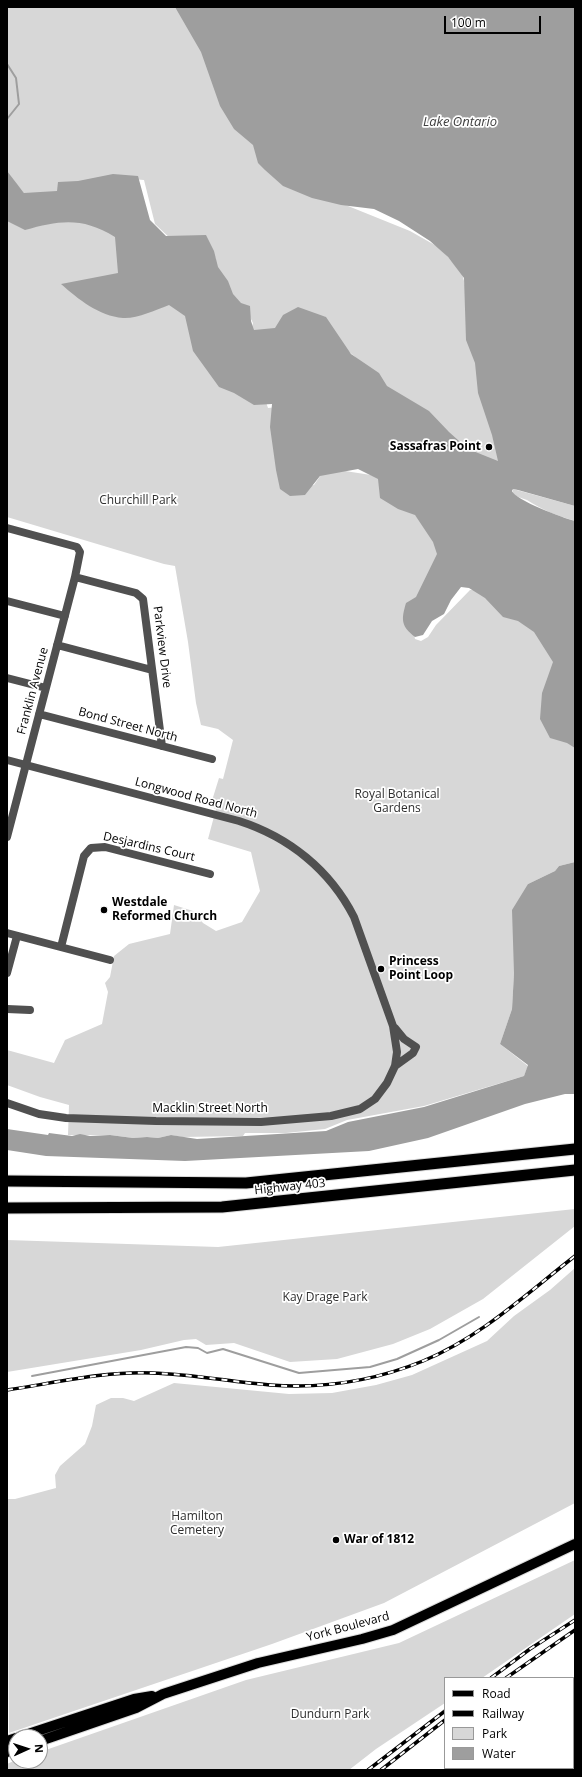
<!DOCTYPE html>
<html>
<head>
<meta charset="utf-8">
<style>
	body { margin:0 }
	#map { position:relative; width:582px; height:1777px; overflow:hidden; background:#fff; font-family:"Open Sans",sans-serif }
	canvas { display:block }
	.frame { position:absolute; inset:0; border:8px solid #000; pointer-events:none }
	.legend { position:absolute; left:444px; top:1677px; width:130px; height:92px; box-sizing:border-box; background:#fff; border:1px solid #999; margin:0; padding:5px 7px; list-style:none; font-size:12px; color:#000 }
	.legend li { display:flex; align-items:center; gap:8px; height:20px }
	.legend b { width:20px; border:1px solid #999 }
	.north { position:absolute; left:8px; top:1729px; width:40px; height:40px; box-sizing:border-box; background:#fff; border:1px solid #999; border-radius:50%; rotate:87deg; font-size:11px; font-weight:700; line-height:16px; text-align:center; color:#000 }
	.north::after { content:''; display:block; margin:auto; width:14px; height:18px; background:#000; clip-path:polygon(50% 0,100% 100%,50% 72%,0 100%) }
	.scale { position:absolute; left:444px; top:16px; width:97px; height:18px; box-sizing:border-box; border:2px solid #000; border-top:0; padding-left:5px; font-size:12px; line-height:14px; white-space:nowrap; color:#000; -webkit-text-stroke:3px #fff; paint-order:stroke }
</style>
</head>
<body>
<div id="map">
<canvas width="582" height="1777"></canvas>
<div class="frame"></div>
<ul class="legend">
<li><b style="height:5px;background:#000"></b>Road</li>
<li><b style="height:5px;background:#000"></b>Railway</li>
<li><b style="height:11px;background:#d7d7d7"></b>Park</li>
<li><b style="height:11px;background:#9e9e9e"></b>Water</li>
</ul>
<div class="north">N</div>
<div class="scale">100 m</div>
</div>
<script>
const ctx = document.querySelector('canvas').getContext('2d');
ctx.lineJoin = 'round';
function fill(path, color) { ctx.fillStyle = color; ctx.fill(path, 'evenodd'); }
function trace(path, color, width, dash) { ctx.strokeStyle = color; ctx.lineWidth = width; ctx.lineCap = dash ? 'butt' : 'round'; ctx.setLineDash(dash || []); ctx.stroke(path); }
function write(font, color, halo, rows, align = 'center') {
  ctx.font = font + ' "Open Sans",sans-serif'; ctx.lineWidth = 3.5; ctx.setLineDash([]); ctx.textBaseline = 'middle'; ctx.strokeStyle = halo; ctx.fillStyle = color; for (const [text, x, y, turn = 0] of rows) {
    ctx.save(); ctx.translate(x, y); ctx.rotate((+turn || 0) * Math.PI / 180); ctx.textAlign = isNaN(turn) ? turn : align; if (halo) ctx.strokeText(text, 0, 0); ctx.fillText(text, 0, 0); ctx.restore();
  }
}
fill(new Path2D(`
	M 7,7 L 170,7 L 180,9 L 301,187 L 410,231 L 440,248 L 462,273 L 464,281 L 501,448 L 497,471 L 405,409 L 380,378 L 341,345 L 325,317 L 304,311 L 281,337 L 251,331 L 253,323 L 250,317 L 245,317 L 216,268 L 216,258 L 172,240 L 155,224 L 144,180 L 119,178 L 84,185 L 58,182 L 63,195 L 24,193 L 19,187 L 7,177 Z
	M 7,193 L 121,228 L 185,302 L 266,402 L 268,408 L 278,407 L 299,488 L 314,485 L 323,472 L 345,471 L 371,475 L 384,480 L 418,518 L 440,549 L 411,621 L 415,639 L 421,641 L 428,637 L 436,625 L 470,590 L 474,590 L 541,631 L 552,655 L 575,735 L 575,862 L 559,866 L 555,871 L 528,884 L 514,973 L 512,1009 L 500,1044 L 528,1066 L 524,1076 L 424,1106 L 347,1120 L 325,1129 L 286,1133 L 245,1133 L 243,1136 L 182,1137 L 171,1135 L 158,1138 L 147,1137 L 133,1138 L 110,1135 L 68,1135 L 69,1105 L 40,1097 L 7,1085 L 7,1050 L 54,1063 L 65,1040 L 102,1024 L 108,992 L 105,983 L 110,977 L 114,956 L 129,944 L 170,934 L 174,905 L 193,911 L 203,923 L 216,931 L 242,922 L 260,891 L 251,852 L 208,839 L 216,809 L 210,807 L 219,778 L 223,779 L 233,740 L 218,729 L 201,725 L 196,703 L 188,642 L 175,566 L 164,564 L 7,517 Z
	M 513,489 L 575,506 L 575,521 C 558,516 542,510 527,500 C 522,498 517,497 513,494 Z
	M 575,1209 L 575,1226 L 483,1299 L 430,1329 L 393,1344 L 337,1359 L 290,1362 L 234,1343 L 206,1345 L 196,1339 L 184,1340 L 141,1350 L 7,1372 L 7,1240 L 218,1247 Z
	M 575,1268 L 575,1503 L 384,1603 L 272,1644 L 9,1733 L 7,1499 L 15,1499 L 56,1488 L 55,1475 L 60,1466 L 85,1444 L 92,1426 L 96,1405 L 111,1398 L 123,1398 L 134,1401 L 174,1383 L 289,1394 L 332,1393 L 376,1385 L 412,1375 L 487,1341 L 514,1316 L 550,1290 Z
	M 575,1560 L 575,1614 L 482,1678 L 445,1678 L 445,1703 L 376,1749 L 349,1770 L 7,1770 L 7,1764 L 16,1760 L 40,1761 L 40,1752 L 246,1680 L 399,1643 Z`), '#d7d7d7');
fill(new Path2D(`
	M 175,7 L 575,7 L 575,506 L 518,490 L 513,489 L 512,491 C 515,500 563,518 575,521 L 575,748 L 567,743 L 550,738 L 540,719 L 542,693 L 553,662 L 534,632 L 518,621 L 503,617 L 485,598 L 469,588 L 461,587 L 451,600 L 444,614 L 432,621 L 423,635 L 415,637 C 401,626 401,620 406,603 L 416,597 L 437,554 L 433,542 L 415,515 L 398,509 L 380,498 L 378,479 L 358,469 L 320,476 L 305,495 L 290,496 L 280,489 L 276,470 L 270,427 L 272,404 L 254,405 L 234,393 L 219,387 L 193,351 L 185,316 L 169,305 C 156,310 136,319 123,318 C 99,316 78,299 61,284 L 118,273 L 115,237 C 83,217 60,220 25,230 L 7,221 L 7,171 L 24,193 L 57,191 L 58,182 L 78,181 L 113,174 L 138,176 L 150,220 L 166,236 L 206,235 L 214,251 L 218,267 L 228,281 L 233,294 L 241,303 L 250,306 L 251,321 L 254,330 L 275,328 L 283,315 L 298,307 L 326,317 L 351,354 L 379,373 L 387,386 L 429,411 L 449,432 L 468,449 L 498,461 L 492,435 L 478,393 L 475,363 L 466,340 L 464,278 L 448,257 L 430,241 L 399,221 L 374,209 L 341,205 L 312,198 L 283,186 L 265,170 L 258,163 L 253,145 L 234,129 L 220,106 L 201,52 Z
	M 575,862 L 575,1094 L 565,1094 L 525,1104 L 428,1138 L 369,1151 L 185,1161 L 46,1156 L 7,1150 L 7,1129 L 48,1135 L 49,1133 L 72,1136 L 80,1134 L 90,1136 L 110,1135 L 133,1138 L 147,1137 L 158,1138 L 171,1135 L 197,1139 L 326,1131 L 348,1122 L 424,1107 L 524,1076 L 528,1065 L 500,1044 L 512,1009 L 514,973 L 512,910 L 528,884 L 555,871 L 559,866 Z
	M 575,1683 L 575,1770 L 472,1770 L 474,1768 L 573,1768 L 573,1684 Z`), '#9e9e9e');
trace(new Path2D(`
	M 7,64 L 16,78 L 19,104 L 7,119
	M 32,1376 L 186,1347 L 198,1348 L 207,1353 L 223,1349 L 299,1373 L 370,1367 L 397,1359 L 439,1340 L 479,1317`), '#9e9e9e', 2);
const major = new Path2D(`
	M 19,1737 L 134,1699 L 152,1696
	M 7,1741 L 16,1738
	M 40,1741 L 136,1708 L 163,1694 L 258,1663 L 362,1639 L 393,1630 L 575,1544
	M 7,1752 L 16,1749`);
const highway = new Path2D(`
	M 7,1181 L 246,1183 L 575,1149
	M 7,1208 L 222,1207 L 575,1170`);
trace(major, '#dbdbdb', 12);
trace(highway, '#dbdbdb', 13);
trace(new Path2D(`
	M 7,528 L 77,547 L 80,552 L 75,577 L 7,837
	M 75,577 L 136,593 L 143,599 L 162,746
	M 7,601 L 65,616
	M 57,645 L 152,670
	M 7,678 L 46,688
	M 39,714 L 212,759
	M 7,760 L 239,821 C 289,837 330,870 354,917 L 393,1026 L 397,1052 L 395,1066 L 387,1083 L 375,1099 L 360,1109 L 331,1116 L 261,1122 L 156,1121 L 66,1118 L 39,1114 L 7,1103
	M 7,933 L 110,960
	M 61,947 L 84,856 L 91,848 L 105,847 L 210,874
	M 7,973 L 17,936
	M 7,1009 L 30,1010
	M 395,1028 L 404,1039 L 416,1047 L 413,1053 L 395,1066`), '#505050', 8);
trace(major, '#000', 10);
trace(highway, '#000', 11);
const rail = new Path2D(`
	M 7,1390 C 55,1383 104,1371 152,1373 C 192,1374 231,1382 270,1385 C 322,1389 374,1381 423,1361 C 481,1337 526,1294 575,1256
	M 491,1678 L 530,1649 L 575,1620
	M 506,1678 L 575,1630
	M 368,1770 L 445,1711
	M 381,1770 L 445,1720`);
trace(rail, '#000', 3.5);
trace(rail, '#fff', 2, [6]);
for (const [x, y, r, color] of [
	[489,447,4,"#000"],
	[104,910,4,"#000"],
	[381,969,4,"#000"],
	[336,1540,4,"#000"]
]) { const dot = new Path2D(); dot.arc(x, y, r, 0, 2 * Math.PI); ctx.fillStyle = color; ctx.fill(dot); trace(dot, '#fff', 1.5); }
write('bold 12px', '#000', '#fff', [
	["Sassafras Point",481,447,"right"],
	["Westdale",112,903],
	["Reformed Church",112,917],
	["Princess",389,962],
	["Point Loop",389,976],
	["War of 1812",344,1540]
], 'left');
write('12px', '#2e2e2e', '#fff', [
	["Churchill Park",138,501],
	["Royal Botanical",397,795],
	["Gardens",397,809],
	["Kay Drage Park",325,1298],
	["Hamilton",197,1517],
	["Cemetery",197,1531],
	["Dundurn Park",330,1715]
]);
write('12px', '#000', '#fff', [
	["Parkview Drive",162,647,83],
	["Franklin Avenue",33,691,-75],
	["Bond Street North",128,725,15],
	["Longwood Road North",196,798,15],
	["Desjardins Court",149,847,13],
	["Macklin Street North",210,1109],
	["Highway 403",290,1187,-6],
	["York Boulevard",348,1627,-15]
]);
write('italic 13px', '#3f3f3f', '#fff', [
	["Lake Ontario",460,122]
]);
</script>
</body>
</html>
